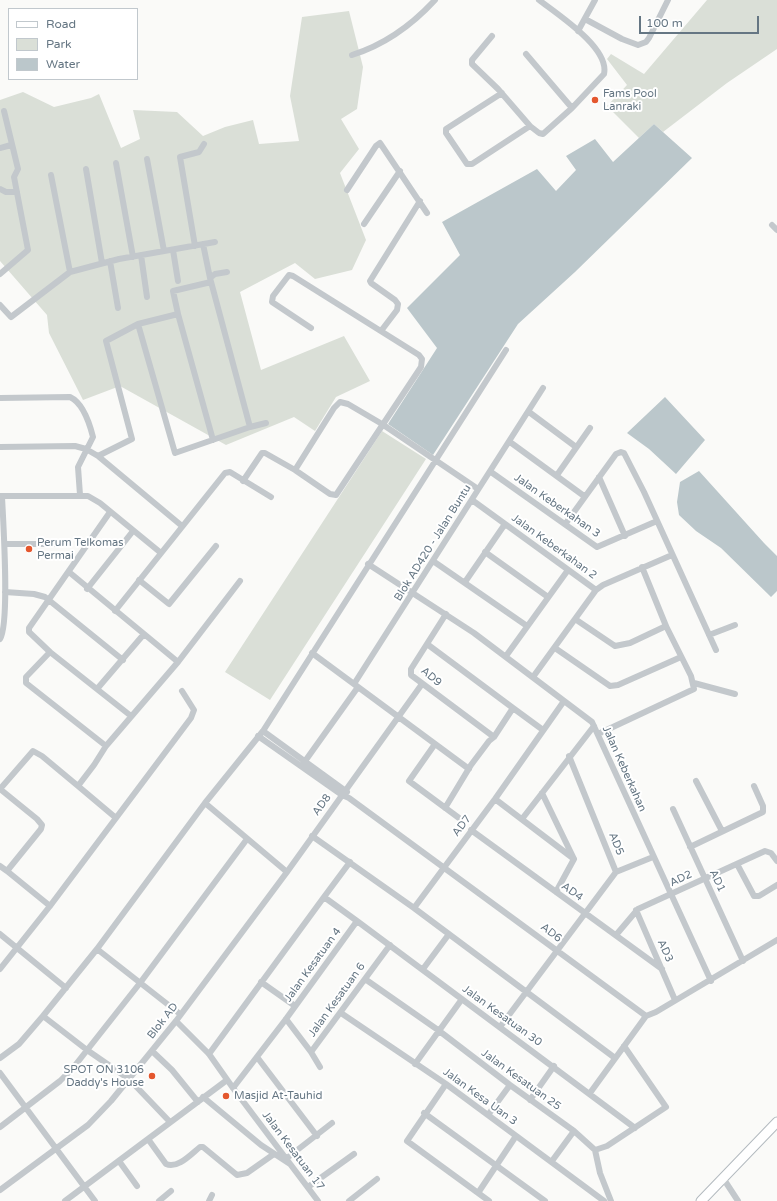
<!DOCTYPE html>
<html>
<head>
<meta charset="utf-8">
<style>
	body { margin:0 }
	#map { position:relative; width:777px; height:1201px; overflow:hidden; background:#fafaf8; font-family:"Varela Round",sans-serif }
	canvas { display:block }
	.legend { position:absolute; left:8px; top:8px; width:130px; height:72px; box-sizing:border-box; background:#fff; border:1px solid #c1c8cd; margin:0; padding:5px 7px; list-style:none; font-size:12px; color:#657683 }
	.legend li { display:flex; align-items:center; gap:8px; height:20px }
	.legend b { width:20px; border:1px solid #c1c8cd }
	.scale { position:absolute; left:639px; top:16px; width:120px; height:18px; box-sizing:border-box; border:2px solid #657683; border-top:0; padding-left:5px; font-size:12px; line-height:14px; white-space:nowrap; color:#657683; -webkit-text-stroke:3px #fff; paint-order:stroke }
</style>
</head>
<body>
<div id="map">
<canvas width="777" height="1201"></canvas>
<ul class="legend">
<li><b style="height:5px;background:#fff"></b>Road</li>
<li><b style="height:11px;background:#dadfd7"></b>Park</li>
<li><b style="height:11px;background:#bbc7cb"></b>Water</li>
</ul>
<div class="scale">100 m</div>
</div>
<script>
const ctx = document.querySelector('canvas').getContext('2d');
ctx.lineJoin = 'round';
function fill(path, color) { ctx.fillStyle = color; ctx.fill(path, 'evenodd'); }
function trace(path, color, width, dash) { ctx.strokeStyle = color; ctx.lineWidth = width; ctx.lineCap = dash ? 'butt' : 'round'; ctx.setLineDash(dash || []); ctx.stroke(path); }
function write(font, color, halo, rows, align = 'center') {
  ctx.font = font + ' "Varela Round",sans-serif'; ctx.lineWidth = 4; ctx.setLineDash([]); ctx.textBaseline = 'middle'; ctx.strokeStyle = halo; ctx.fillStyle = color; for (const [text, x, y, turn = 0] of rows) {
    ctx.save(); ctx.translate(x, y); ctx.rotate((+turn || 0) * Math.PI / 180); ctx.textAlign = isNaN(turn) ? turn : align; if (halo) ctx.strokeText(text, 0, 0); ctx.fillText(text, 0, 0); ctx.restore();
  }
}
fill(new Path2D(`
	M 707,0 L 777,0 L 777,49 L 727,83 L 663,132 L 654,124 L 639,138 L 607,106 L 627,85 L 607,59 L 611,54 L 644,74 Z
	M 349,11 L 363,67 L 357,109 L 341,119 L 359,149 L 340,173 L 366,240 L 352,270 L 315,279 L 295,263 L 240,292 L 261,370 L 344,336 L 370,381 L 336,397 L 315,431 L 294,417 L 226,445 L 120,386 L 83,400 L 49,333 L 47,315 L 0,261 L 0,100 L 23,92 L 54,107 L 91,98 L 99,94 L 121,148 L 140,139 L 133,110 L 177,112 L 203,136 L 225,127 L 253,120 L 259,144 L 299,141 L 290,96 L 302,17 Z
	M 382,431 L 426,459 L 270,700 L 225,672 Z`), '#dadfd7');
fill(new Path2D(`
	M 654,124 L 692,158 L 575,272 L 518,324 L 433,455 L 388,424 L 437,348 L 407,308 L 460,255 L 442,222 L 537,169 L 556,191 L 576,170 L 566,156 L 595,139 L 613,162 Z
	M 665,397 L 705,440 L 676,474 L 649,449 L 627,433 Z
	M 699,471 L 764,543 L 777,556 L 777,591 L 771,597 L 721,548 L 696,531 L 679,515 L 677,502 L 680,482 Z`), '#bbc7cb');
const secondary = new Path2D(`
	M 701,1201 L 777,1122`);
trace(secondary, '#b3babf', 11);
trace(new Path2D(`
	M 585,19 L 622,39 L 638,45 L 646,42 L 649,38 L 668,0
	M 578,31 L 595,0
	M 492,36 L 472,60 L 472,64 L 498,89 L 530,126
	M 526,54 L 572,108
	M 352,55 C 384,45 412,25 435,0
	M 502,93 L 446,129 L 446,133 L 467,164 L 472,164 L 530,126 L 539,133 L 543,134 L 572,108 L 604,74 C 610,48 557,14 539,0
	M 0,148 L 11,145
	M 147,159 L 164,251
	M 116,163 L 133,257
	M 86,169 L 102,263
	M 51,175 L 70,272
	M 0,189 L 6,192 L 17,192
	M 347,190 L 376,146 L 380,143 L 427,213
	M 364,224 L 400,171
	M 772,225 L 777,230
	M 203,244 L 210,278
	M 195,246 L 180,157 L 199,152 L 204,144
	M 173,250 L 178,281
	M 141,255 L 147,297
	M 110,261 L 118,308
	M 0,274 L 28,250 L 14,177 L 18,169 L 4,111
	M 0,305 L 11,317 L 70,272 L 119,259 L 215,242
	M 178,314 L 173,291 L 211,282
	M 381,331 L 397,310 L 398,304 L 395,300 L 371,283 L 370,281 L 420,201
	M 0,398 L 70,397 C 83,403 90,425 93,437 L 78,467 L 80,495
	M 529,412 L 576,447
	M 250,427 L 266,423
	M 213,440 L 178,314 L 138,324 L 175,453 L 250,427 L 210,278 L 215,274 L 227,272
	M 510,442 L 584,496
	M 0,447 L 75,446 L 86,449 L 98,456 L 182,526
	M 98,456 L 132,439 L 106,341 L 138,324
	M 295,470 L 334,408 L 340,402 L 348,404 L 382,424 L 478,489
	M 491,472 L 597,547 L 657,521
	M 557,475 L 590,428
	M 599,477 L 625,536
	M 243,481 L 262,453 L 265,453 L 295,470 L 330,494 L 336,495 L 421,367 L 422,359 L 419,355 L 293,276 L 289,275 L 273,296 L 272,302 L 311,328
	M 0,496 L 88,496 L 100,503 L 161,553
	M 472,500 L 596,590
	M 110,512 L 29,628 L 29,632 L 50,652 L 131,716
	M 566,523 L 616,454 L 621,452 L 624,453 L 644,492 L 716,650
	M 5,544 L 58,544
	M 485,552 L 548,597
	M 433,561 L 527,626
	M 368,564 L 474,633 L 592,722 L 711,981
	M 69,572 L 178,662
	M 139,580 L 169,604 L 216,546
	M 465,582 L 505,524
	M 87,589 L 133,531
	M 5,592 L 34,594 L 45,597 L 123,660
	M 115,611 L 225,473 L 230,472 L 271,497
	M 446,614 L 411,669 L 411,675 L 494,737
	M 575,619 L 615,646 L 630,643 L 666,626 L 642,567
	M 709,635 L 735,625
	M 0,639 C 10,623 3,520 2,496
	M 427,644 L 513,708
	M 555,648 L 610,686 L 618,685 L 681,657
	M 312,653 L 469,769
	M 506,656 L 568,570
	M 533,677 L 596,590 L 603,585 L 672,555
	M 694,683 L 735,694
	M 354,684 L 543,388
	M 97,689 L 144,634
	M 263,731 L 347,792
	M 598,734 L 694,689 L 691,676 L 666,626
	M 258,736 L 342,795 L 349,798 L 646,1016
	M 435,744 L 409,781 L 459,818
	M 106,746 L 178,662 L 240,581
	M 303,764 L 358,687
	M 696,781 L 722,831
	M 78,786 L 116,818
	M 0,789 L 33,751 L 42,756 L 78,786 L 94,765 L 106,746 L 26,683 L 26,677 L 50,652
	M 0,789 L 37,819 L 42,825 L 41,829 L 7,871 L 0,866
	M 542,793 L 574,859
	M 495,799 L 574,859 L 556,892
	M 205,803 L 287,872
	M 445,808 L 471,765 L 489,741 L 494,737 L 513,708 L 543,730
	M 673,809 L 743,961
	M 522,819 L 594,726
	M 471,830 L 662,969
	M 312,836 L 414,908 L 615,1058
	M 690,847 L 763,812 L 763,806 L 754,786
	M 737,864 L 754,896 L 759,896 L 777,885
	M 7,871 L 50,906
	M 616,872 L 653,857
	M 414,908 L 495,799 L 564,701
	M 636,910 L 675,1000
	M 357,921 L 635,1128
	M 0,934 L 66,988
	M 616,935 L 638,909 L 765,851 L 771,853 L 777,861
	M 97,949 L 205,803 L 263,731 L 506,350
	M 0,969 L 50,906 L 191,718 L 194,710 L 182,691
	M 423,969 L 449,934
	M 365,979 L 438,1030 L 510,1085 L 574,1131 L 595,1150
	M 261,982 L 295,1006
	M 341,1013 L 446,1084 L 604,1201
	M 286,1019 L 311,1052 L 390,945
	M 176,1021 L 209,1054 L 233,1088 L 318,1201
	M 500,1027 L 616,872 L 569,756
	M 152,1051 L 172,1070 L 198,1102
	M 311,1052 L 320,1067
	M 209,1054 L 324,897
	M 257,1057 L 317,1136
	M 0,1058 L 19,1044 L 43,1016
	M 415,1064 L 462,999
	M 0,1073 L 95,1201
	M 446,1084 L 407,1141 L 489,1201
	M 233,1088 L 286,1019 L 357,921 L 324,897 L 350,862
	M 590,1093 L 646,1016 L 656,1012 L 777,940
	M 203,1097 L 261,1145 L 290,1164
	M 530,1100 L 554,1066
	M 424,1113 L 545,1201
	M 488,1115 L 510,1085
	M 170,1122 L 129,1079 L 87,1050 L 43,1016 L 97,949 L 180,1014
	M 0,1127 L 60,1081 L 73,1068 L 140,983 L 247,839
	M 148,1139 L 166,1164 C 178,1169 191,1154 200,1147 L 203,1147 L 237,1175 L 247,1173 L 274,1154
	M 595,1150 L 607,1146 L 666,1107 L 624,1046
	M 595,1150 L 600,1173 L 611,1201
	M 287,1158 L 332,1123
	M 119,1161 L 137,1186
	M 552,1161 L 574,1131
	M 723,1178 L 738,1201
	M 308,1187 L 354,1154
	M 0,1190 L 88,1125 L 111,1101 L 176,1021 L 287,872 L 422,684
	M 478,1193 L 516,1136
	M 65,1201 L 227,1080
	M 159,1201 L 171,1191
	M 209,1201 L 212,1195
	M 349,1201 L 377,1179`), '#c3c8cc', 6);
trace(secondary, '#fff', 9);
for (const [x, y, r, color] of [
	[595,100,4,"#e4572e"],
	[29,549,4,"#e4572e"],
	[152,1076,4,"#e4572e"],
	[226,1096,4,"#e4572e"]
]) { const dot = new Path2D(); dot.arc(x, y, r, 0, 2 * Math.PI); ctx.fillStyle = color; ctx.fill(dot); trace(dot, '#fff', 1.5); }
write('11px', '#657683', '#fff', [
	["Fams Pool",603,94],
	["Lanraki",603,107],
	["Perum Telkomas",37,543],
	["Permai",37,556],
	["SPOT ON 3106",144,1070,"right"],
	["Daddy's House",144,1083,"right"],
	["Masjid At-Tauhid",234,1096]
], 'left');
write('11px', '#657683', '#fff', [
	["Jalan Keberkahan 3",557,506,35],
	["Blok AD420 - Jalan Buntu",433,543,-58],
	["Jalan Keberkahan 2",554,547,36],
	["AD9",431,677,40],
	["Jalan Keberkahan",624,769,66],
	["AD8",322,805,-54],
	["AD7",462,826,-53],
	["AD5",616,844,68],
	["AD2",681,879,-25],
	["AD1",717,881,65],
	["AD4",572,892,36],
	["AD6",551,933,37],
	["AD3",665,951,66],
	["Jalan Kesatuan 4",313,965,-54],
	["Jalan Kesatuan 6",337,1000,-54],
	["Jalan Kesatuan 30",502,1016,36],
	["Blok AD",163,1021,-52],
	["Jalan Kesatuan 25",521,1080,36],
	["Jalan Kesa Uan 3",480,1097,36],
	["Jalan Kesatuan 17",293,1151,53]
]);
</script>
</body>
</html>
